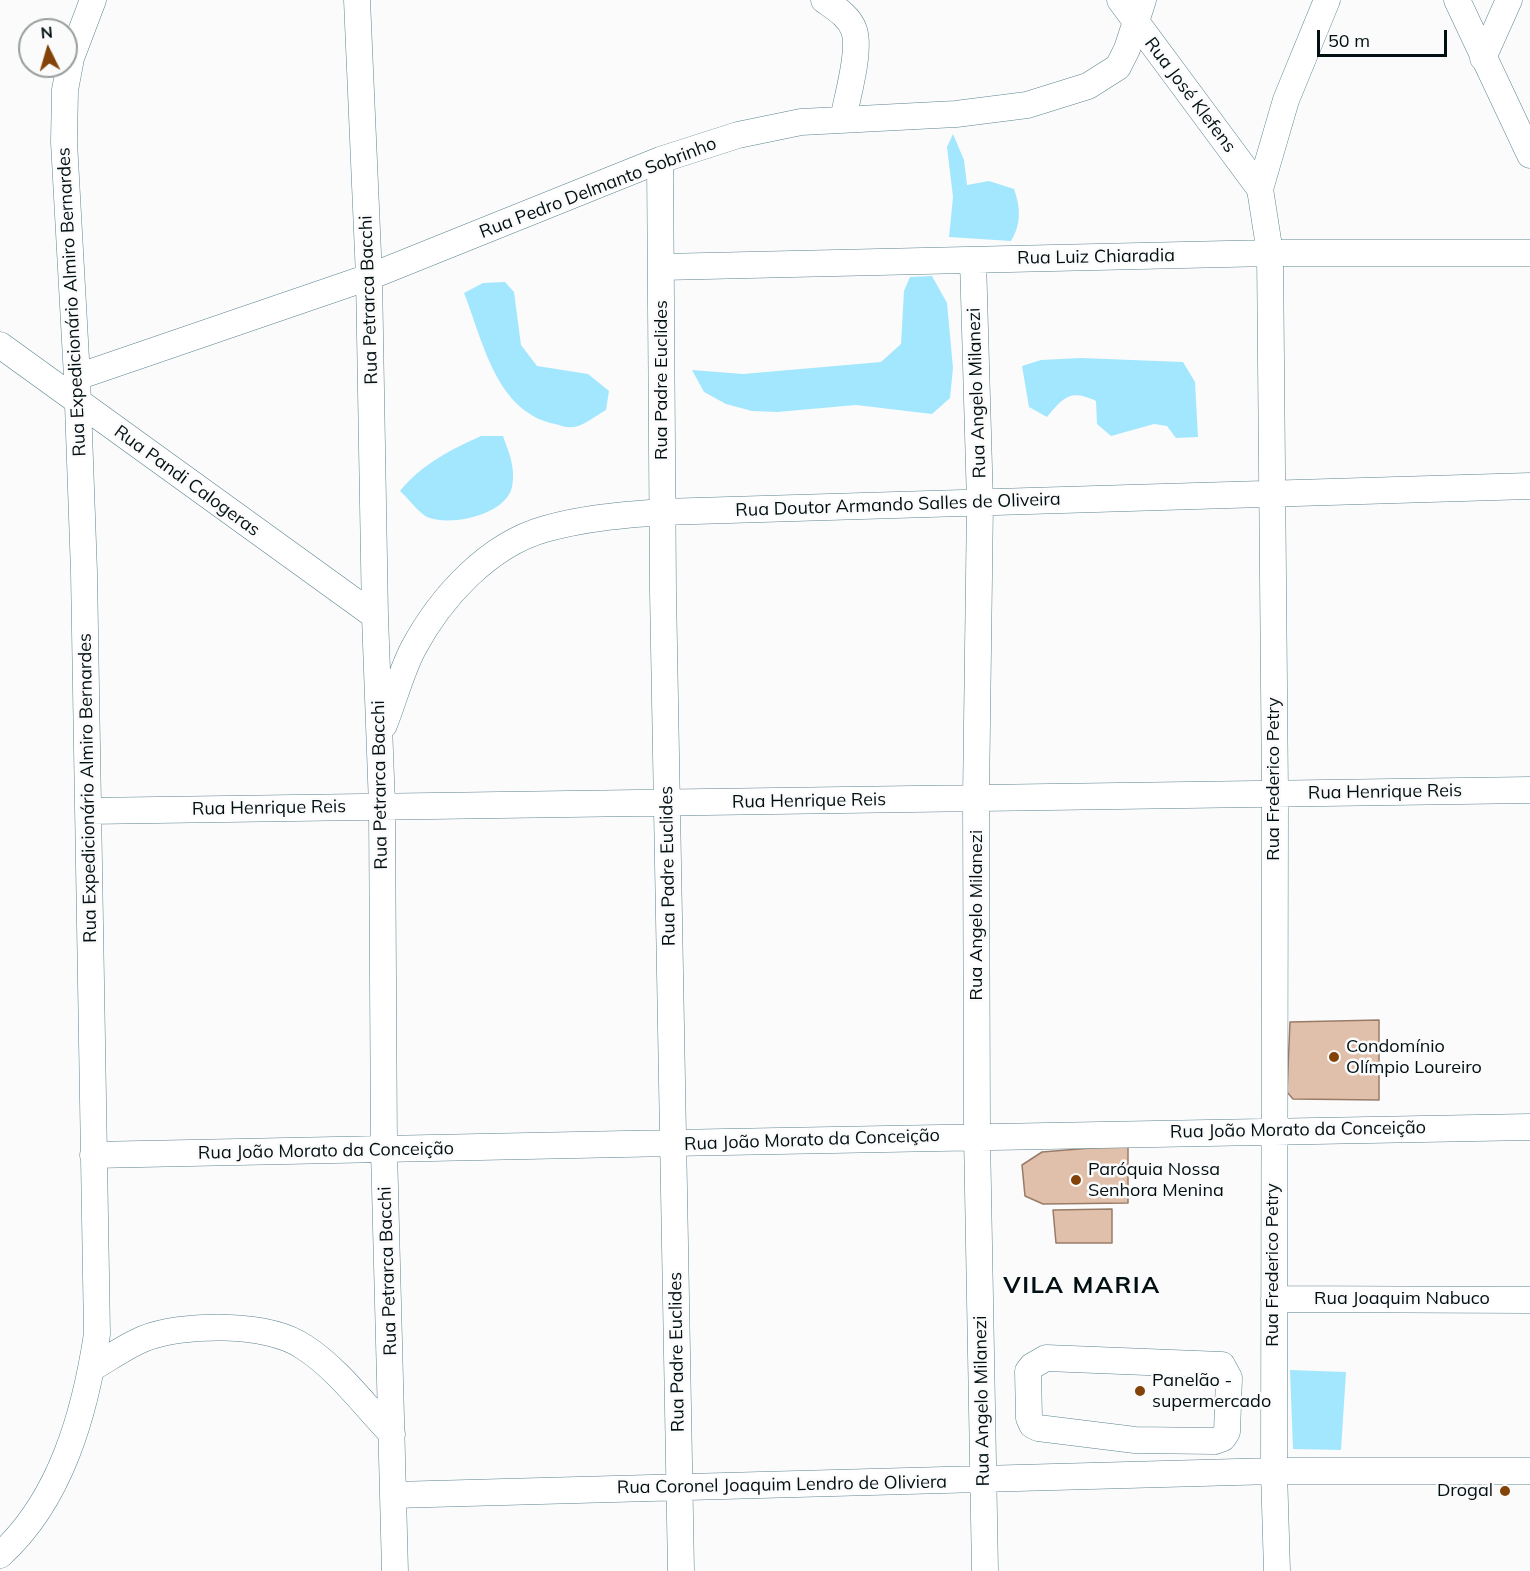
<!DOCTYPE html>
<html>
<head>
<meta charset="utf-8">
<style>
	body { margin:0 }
	#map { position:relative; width:1530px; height:1571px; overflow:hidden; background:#fbfbfb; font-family:Mulish,sans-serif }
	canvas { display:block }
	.north { position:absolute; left:18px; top:18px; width:60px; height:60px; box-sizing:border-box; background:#fbfbfb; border:2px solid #979d9e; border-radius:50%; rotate:355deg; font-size:16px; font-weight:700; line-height:24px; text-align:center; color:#020f13 }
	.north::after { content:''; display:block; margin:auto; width:21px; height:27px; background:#834308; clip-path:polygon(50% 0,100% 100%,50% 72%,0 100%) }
	.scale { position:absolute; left:1317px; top:30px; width:130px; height:27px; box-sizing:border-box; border:3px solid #020f13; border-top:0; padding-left:8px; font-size:18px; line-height:21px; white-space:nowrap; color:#020f13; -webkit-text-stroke:4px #fbfbfb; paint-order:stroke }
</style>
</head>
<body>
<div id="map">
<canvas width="1530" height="1571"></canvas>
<div class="north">N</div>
<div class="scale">50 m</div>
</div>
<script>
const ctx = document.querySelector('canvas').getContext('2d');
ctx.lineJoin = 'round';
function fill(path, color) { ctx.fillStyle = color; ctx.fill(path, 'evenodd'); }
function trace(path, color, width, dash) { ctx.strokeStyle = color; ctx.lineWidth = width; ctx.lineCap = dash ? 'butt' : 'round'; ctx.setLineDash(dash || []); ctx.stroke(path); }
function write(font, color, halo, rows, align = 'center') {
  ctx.font = font + ' Mulish,sans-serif'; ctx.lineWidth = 5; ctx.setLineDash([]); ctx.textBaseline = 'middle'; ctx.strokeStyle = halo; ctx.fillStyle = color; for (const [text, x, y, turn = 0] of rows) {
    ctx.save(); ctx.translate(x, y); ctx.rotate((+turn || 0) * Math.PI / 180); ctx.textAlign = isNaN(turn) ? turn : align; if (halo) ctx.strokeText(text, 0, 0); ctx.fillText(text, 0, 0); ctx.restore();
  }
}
fill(new Path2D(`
	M 953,134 L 964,160 L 967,185 L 989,181 L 1014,189 C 1021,208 1021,225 1011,241 L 949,237 L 953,197 L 947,147 Z
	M 932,276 L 947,303 L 953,368 L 950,398 L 932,414 L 856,405 L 777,412 L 752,411 L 726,404 L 704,392 L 692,370 L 743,374 L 881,362 L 901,344 L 904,291 L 910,277 Z
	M 505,282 L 514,292 L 521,345 L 537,366 L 588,374 L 609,391 L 606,410 C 597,415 587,423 578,426 C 570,429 562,426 555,424 C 496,412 483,341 464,293 L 483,283 Z
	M 1081,358 L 1183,362 L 1195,382 L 1198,437 L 1176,438 L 1167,426 L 1154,424 L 1111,436 L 1097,424 L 1096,401 C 1070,389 1064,397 1047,417 L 1029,407 L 1022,366 L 1041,360 Z
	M 481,436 L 503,436 C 509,453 516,468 512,487 C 506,515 450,527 427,517 C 418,512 408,498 400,491 C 422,464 450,450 481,436 Z
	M 1290,1370 L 1346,1372 L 1341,1450 L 1293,1449 Z`), '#a3e7fe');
const building = new Path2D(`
	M 1379,1020 L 1379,1100 L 1293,1099 L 1287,1092 L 1290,1022 Z
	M 1128,1145 L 1128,1203 L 1043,1204 L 1025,1196 L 1022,1165 L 1042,1152 Z
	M 1112,1209 L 1112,1243 L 1056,1243 L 1053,1210 Z`);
fill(building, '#e0c0ab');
trace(building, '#997c68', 1.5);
const minor = new Path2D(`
	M 357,0 L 369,277 L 375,616 L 382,806 L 384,1150 L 395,1571
	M 824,0 C 835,8 849,16 854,30 C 861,51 847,97 843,120
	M 1120,0 L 1260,189
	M 1457,0 L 1530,155
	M 1483,58 L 1509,0
	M 660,160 L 663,591 L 681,1571
	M 973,260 L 980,503 L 976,797 L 977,1135 L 985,1571
	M 662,267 L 1270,253 L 1530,253
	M 0,345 L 375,616
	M 77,377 L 369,277 L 660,160 L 738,135 L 801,122 L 956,114 L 1027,105 L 1088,86 L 1118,67 L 1127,49 L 1143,0
	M 384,725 C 394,700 401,672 413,649 C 440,598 488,545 545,529 C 584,518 622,515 662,512 L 1530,486
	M 88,811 L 1530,790
	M 93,1155 C 572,1147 1051,1132 1530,1127
	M 1274,1299 L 1530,1300
	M 1046,1358 L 1222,1365 L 1229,1378 L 1227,1432 L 1223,1438 L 1215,1441 L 1135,1440 L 1038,1428 L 1032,1425 L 1029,1418 L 1028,1371 L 1032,1366 Z
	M 92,1368 C 108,1359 126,1346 143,1339 C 183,1323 268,1322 304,1347 C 338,1369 364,1405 392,1434
	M 394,1495 L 1274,1471 L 1530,1471
	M 0,1555 C 61,1500 85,1413 97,1334 L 84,572 L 77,377 L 64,142 L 65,90 L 71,58 L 93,0
	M 1277,1571 L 1274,1471 L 1275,793 L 1270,253 L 1260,189 L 1286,100 L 1327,0`);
trace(minor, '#5d8390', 27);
trace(minor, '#fff', 26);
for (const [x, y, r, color] of [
	[1334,1057,6,"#834308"],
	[1076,1180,6,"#834308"],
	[1140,1391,6,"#834308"],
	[1505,1491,6,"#834308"]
]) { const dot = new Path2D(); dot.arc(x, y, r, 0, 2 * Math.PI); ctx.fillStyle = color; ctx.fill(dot); trace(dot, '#fbfbfb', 2); }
write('18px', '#020f13', '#fbfbfb', [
	["Rua José Klefens",1190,95,53],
	["Rua Pedro Delmanto Sobrinho",598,188,-21],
	["Rua Luiz Chiaradia",1096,257,-1],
	["Rua Petrarca Bacchi",369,300,-92],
	["Rua Expedicionário Almiro Bernardes",72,302,-93],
	["Rua Padre Euclides",662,380,-90],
	["Rua Angelo Milanezi",977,393,-92],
	["Rua Pandi Calogeras",187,481,36],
	["Rua Doutor Armando Salles de Oliveira",898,505,-2],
	["Rua Frederico Petry",1274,779,-90],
	["Rua Petrarca Bacchi",380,785,-91],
	["Rua Expedicionário Almiro Bernardes",88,788,-91],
	["Rua Henrique Reis",1385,792,-1],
	["Rua Henrique Reis",809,801,-1],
	["Rua Henrique Reis",269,808,-1],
	["Rua Padre Euclides",668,866,-91],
	["Rua Angelo Milanezi",977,915,-90],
	["Rua João Morato da Conceição",1298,1130,-1],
	["Rua João Morato da Conceição",812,1140,-2],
	["Rua João Morato da Conceição",326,1151,-1],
	["Rua Frederico Petry",1273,1265,-90],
	["Rua Petrarca Bacchi",388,1271,-92],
	["Rua Joaquim Nabuco",1402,1299],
	["Rua Padre Euclides",677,1352,-91],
	["Rua Angelo Milanezi",982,1401,-91],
	["Rua Coronel Joaquim Lendro de Oliviera",782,1485,-1]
]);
write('18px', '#020f13', '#fbfbfb', [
	["Condomínio",1346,1047],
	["Olímpio Loureiro",1346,1068],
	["Paróquia Nossa",1088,1170],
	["Senhora Menina",1088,1191],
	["Panelão -",1152,1381],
	["supermercado",1152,1402],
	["Drogal",1493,1491,"right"]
], 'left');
ctx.letterSpacing = '1.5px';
write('bold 24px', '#020f13', '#fbfbfb', [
	["VILA MARIA",1082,1286]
]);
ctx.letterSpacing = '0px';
</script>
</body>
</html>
